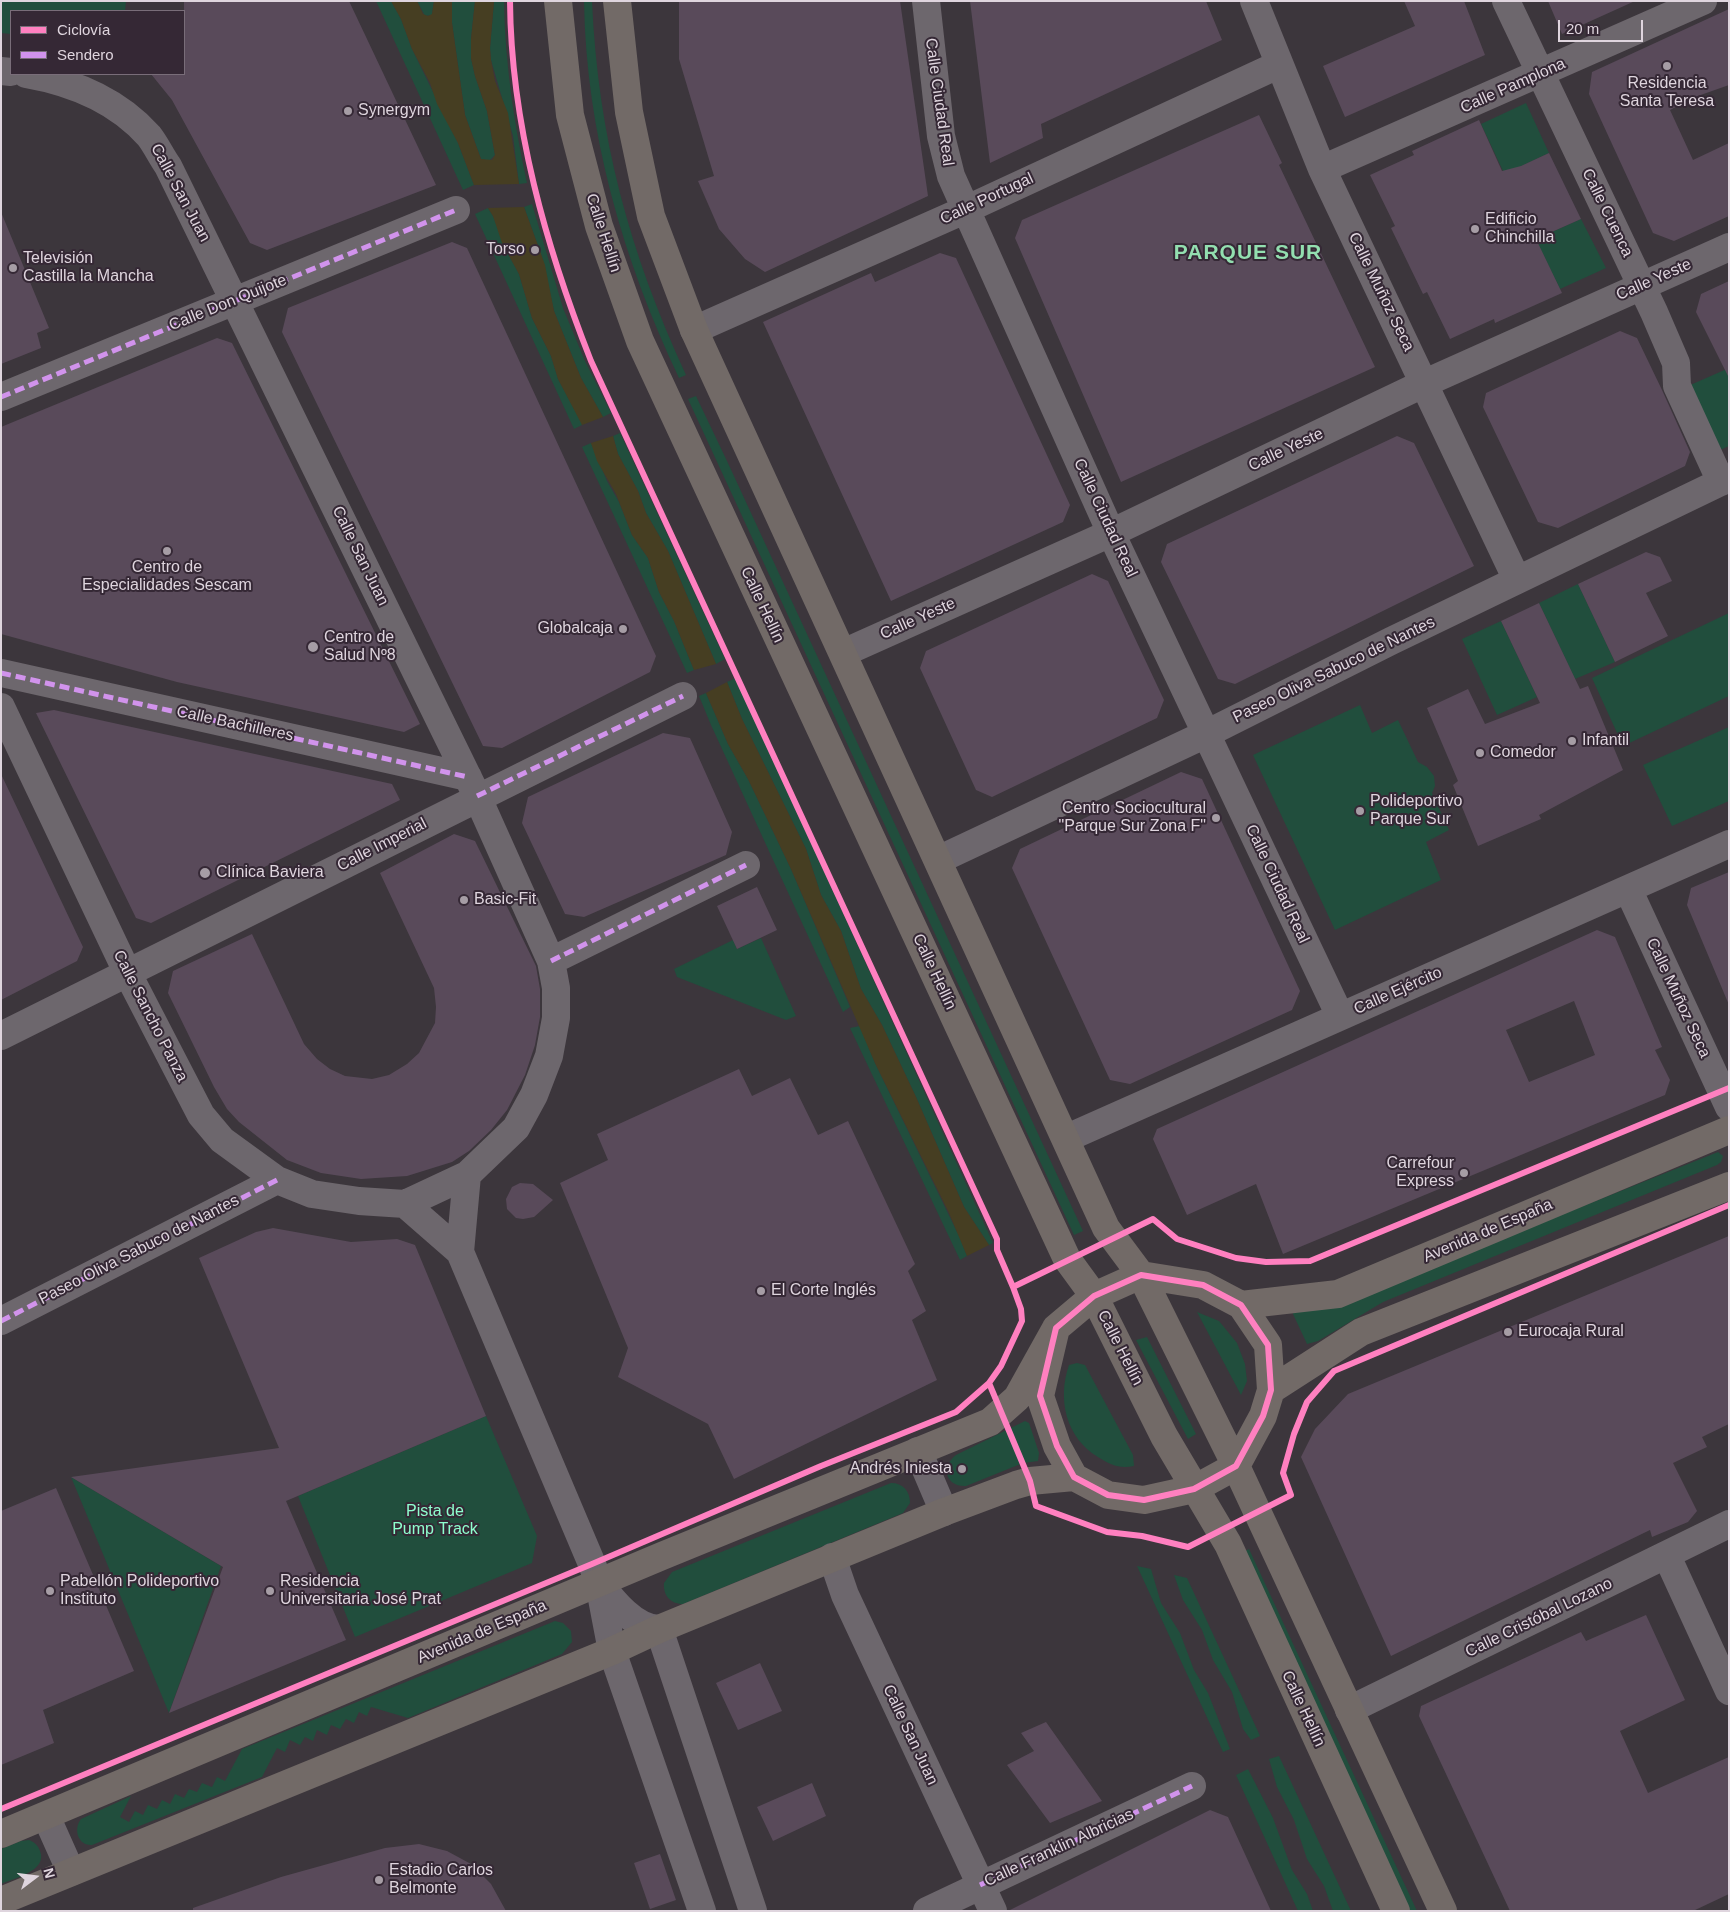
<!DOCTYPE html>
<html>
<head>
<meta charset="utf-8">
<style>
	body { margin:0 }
	#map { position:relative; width:1730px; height:1912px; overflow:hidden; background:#3c363c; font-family:Arial,sans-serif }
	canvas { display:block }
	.frame { position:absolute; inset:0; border:2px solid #dfd5de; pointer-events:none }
	.legend { position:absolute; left:10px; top:10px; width:175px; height:65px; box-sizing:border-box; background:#352835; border:1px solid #796d79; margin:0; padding:6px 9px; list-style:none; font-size:15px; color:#dfd5de }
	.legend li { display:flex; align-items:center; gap:10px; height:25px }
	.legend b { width:25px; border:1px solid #796d79 }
	.north { position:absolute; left:10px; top:1852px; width:50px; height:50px; -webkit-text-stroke:4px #352835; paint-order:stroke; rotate:75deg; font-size:14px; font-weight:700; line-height:20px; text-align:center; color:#dfd5de }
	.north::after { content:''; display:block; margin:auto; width:18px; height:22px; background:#dfd5de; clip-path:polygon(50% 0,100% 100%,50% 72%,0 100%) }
	.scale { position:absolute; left:1558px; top:20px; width:85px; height:22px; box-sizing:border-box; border:2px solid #dfd5de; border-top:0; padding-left:6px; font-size:15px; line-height:18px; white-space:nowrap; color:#dfd5de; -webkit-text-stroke:4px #352835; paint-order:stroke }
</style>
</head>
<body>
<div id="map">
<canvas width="1730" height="1912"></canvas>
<div class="frame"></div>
<ul class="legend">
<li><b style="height:6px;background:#ff80c0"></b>Ciclovía</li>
<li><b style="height:6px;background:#d193ec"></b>Sendero</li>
</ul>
<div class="north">N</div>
<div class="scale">20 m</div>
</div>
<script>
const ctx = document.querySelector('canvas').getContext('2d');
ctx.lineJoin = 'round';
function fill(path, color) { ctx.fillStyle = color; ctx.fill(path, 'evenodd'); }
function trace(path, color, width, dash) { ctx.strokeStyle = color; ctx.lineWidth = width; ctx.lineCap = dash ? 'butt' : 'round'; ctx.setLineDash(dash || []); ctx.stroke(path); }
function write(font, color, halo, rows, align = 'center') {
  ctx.font = font + ' Arial,sans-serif'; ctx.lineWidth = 4; ctx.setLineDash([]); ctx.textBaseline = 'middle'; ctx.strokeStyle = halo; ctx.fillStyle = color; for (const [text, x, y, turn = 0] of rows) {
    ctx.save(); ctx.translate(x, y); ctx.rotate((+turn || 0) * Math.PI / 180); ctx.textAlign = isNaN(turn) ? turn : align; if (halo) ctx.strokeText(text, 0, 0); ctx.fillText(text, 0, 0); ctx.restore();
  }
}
fill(new Path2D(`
	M 1,1 L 126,1 L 125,11 L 11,11 L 11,34 L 1,33 Z
	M 376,1 L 391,1 L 401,19 L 412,49 L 458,143 L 474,185 L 463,190 Z
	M 417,1 L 434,1 L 432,15 L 425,16 Z
	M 452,1 L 475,1 L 471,39 L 471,58 L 475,76 L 487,111 L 495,155 L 489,161 L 481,159 L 465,115 L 452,23 Z
	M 494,1 L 504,1 C 505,63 514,123 527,183 L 519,184 L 513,136 L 491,60 L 490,48 Z
	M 584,1 L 592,1 C 598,137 629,251 686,375 L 679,378 C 623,260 586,133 584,1 Z
	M 1526,103 L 1549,153 L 1509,172 L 1503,171 L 1481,124 Z
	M 532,204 L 563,308 L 585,361 L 611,413 L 603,417 L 581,378 L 554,311 L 541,254 L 524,207 Z
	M 488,208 L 493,216 L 507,252 L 519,274 L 532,318 L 551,356 L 558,379 L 582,423 L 582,425 L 574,429 L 475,214 Z
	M 1581,219 L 1606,268 L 1560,289 L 1539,246 L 1539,240 L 1543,236 Z
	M 1729,368 L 1729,446 L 1720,450 L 1688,386 Z
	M 696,396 L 727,461 L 1083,1231 L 1074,1235 L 688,399 Z
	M 620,433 L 725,659 L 716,664 L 668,551 L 646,513 L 638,491 L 618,454 L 613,436 Z
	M 591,443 L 607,481 L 619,502 L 632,535 L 648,558 L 659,592 L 674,621 L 694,670 L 687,673 L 582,447 Z
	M 1578,584 L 1615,662 L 1575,679 L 1539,603 Z
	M 1729,613 L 1729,696 L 1623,746 L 1592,678 Z
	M 1501,621 L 1537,697 L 1497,715 L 1462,639 Z
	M 736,678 L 993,1243 L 989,1245 L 964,1207 L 916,1097 L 882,1025 L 861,989 L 841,931 L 821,895 L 806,849 L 742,719 L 727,682 Z
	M 706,693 L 728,744 L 748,779 L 791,869 L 850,1007 L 843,1012 L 711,725 L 699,696 Z
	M 1360,705 L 1372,733 L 1398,720 L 1418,762 L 1427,767 L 1434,776 L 1435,786 L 1432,793 L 1449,830 L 1426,842 L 1441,880 L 1335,930 L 1253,755 Z
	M 1729,727 L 1729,801 L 1672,826 L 1643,765 Z
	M 761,938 L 796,1016 L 786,1020 L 677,977 L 674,969 L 733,940 L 737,949 Z
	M 860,1026 L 875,1063 L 960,1238 L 967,1256 L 960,1260 L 850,1028 Z
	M 1718,1152 L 1723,1156 L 1721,1162 L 1717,1165 L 1383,1302 L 1318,1341 L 1307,1344 L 1293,1314 L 1294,1310 L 1421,1271 Z
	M 1197,1312 L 1219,1321 L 1237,1343 L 1245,1364 L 1247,1381 L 1241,1395 Z
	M 1147,1337 L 1196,1434 L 1188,1439 L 1136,1340 Z
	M 1077,1363 L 1085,1365 L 1133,1455 L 1134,1466 C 1119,1469 1111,1465 1098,1457 C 1066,1438 1057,1399 1069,1365 Z
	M 486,1416 L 537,1536 L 532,1563 L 355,1637 L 298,1496 Z
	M 1025,1421 L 1029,1423 L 1039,1453 L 1038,1461 L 1023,1463 L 966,1486 C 945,1487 941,1466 956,1455 Z
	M 71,1477 L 221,1566 L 169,1713 Z
	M 891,1483 C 903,1483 910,1491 910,1503 L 903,1513 L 683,1604 C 670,1604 663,1595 664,1583 L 672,1572 Z
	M 1249,1549 L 1417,1911 L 1408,1911 L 1243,1552 Z
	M 1137,1566 L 1151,1569 L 1161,1603 L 1180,1633 L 1194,1670 L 1208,1693 L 1230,1749 L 1223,1752 Z
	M 1174,1575 L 1187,1578 L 1250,1714 L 1260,1736 L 1251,1740 L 1243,1729 L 1232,1692 L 1213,1660 L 1202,1630 L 1183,1600 Z
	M 555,1621 L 563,1623 L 571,1631 L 572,1642 L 562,1654 L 408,1718 L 371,1707 L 367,1716 L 359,1712 L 354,1723 L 346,1719 L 340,1729 L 331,1725 L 327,1735 L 317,1730 L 313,1741 L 305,1737 L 300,1745 L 290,1740 L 285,1752 L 277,1748 L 262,1777 L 92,1845 C 78,1846 73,1829 81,1819 L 131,1796 L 120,1817 L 129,1822 L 135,1811 L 143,1815 L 148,1805 L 157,1809 L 162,1800 L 170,1804 L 175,1794 L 184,1798 L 189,1789 L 197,1792 L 202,1783 L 212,1787 L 217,1777 L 225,1781 L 242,1749 Z
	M 1279,1756 L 1351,1911 L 1333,1911 L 1324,1886 L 1307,1859 L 1294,1820 L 1277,1787 L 1269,1759 Z
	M 1248,1769 L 1273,1818 L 1292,1870 L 1307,1894 L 1313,1911 L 1298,1911 L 1236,1775 Z
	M 29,1840 C 34,1842 38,1845 40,1851 C 48,1871 14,1878 1,1884 L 1,1849 L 21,1841 Z`), '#214e3d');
fill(new Path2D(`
	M 391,1 L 417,1 L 423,14 L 428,16 L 432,14 L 434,1 L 452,1 L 452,23 L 465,115 L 481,159 L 492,160 L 495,155 L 487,111 L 475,76 L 471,58 L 471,39 L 475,1 L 494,1 L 490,48 L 491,60 L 495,81 L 508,113 L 519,184 L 474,185 L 458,143 L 437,104 L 430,83 L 412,49 L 401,19 Z
	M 524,207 L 545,265 L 554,311 L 581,378 L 603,417 L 582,425 L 558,379 L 551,356 L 532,318 L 519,274 L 502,243 L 493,216 L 488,208 Z
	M 613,436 L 618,454 L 638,491 L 646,513 L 668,551 L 716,664 L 694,670 L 674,621 L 659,592 L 648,558 L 632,535 L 616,494 L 597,461 L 591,443 Z
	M 727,682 L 742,719 L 806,849 L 821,895 L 841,931 L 861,989 L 882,1025 L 916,1097 L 964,1207 L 989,1245 L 967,1256 L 949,1213 L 875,1063 L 791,869 L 748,779 L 728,744 L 706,693 Z`), '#463e22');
fill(new Path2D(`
	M 184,1 L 349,1 L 436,185 L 267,250 L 250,243 L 172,100 L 151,74 L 184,74 Z
	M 679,1 L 900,1 L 928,196 L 765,272 L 745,259 L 719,229 L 698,181 L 714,176 L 679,59 Z
	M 970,1 L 1206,1 L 1222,40 L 1041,124 L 1043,138 L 990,163 Z
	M 1404,1 L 1464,1 L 1485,55 L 1345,117 L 1323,66 L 1415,26 Z
	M 1548,1 L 1635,1 L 1562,34 Z
	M 1729,9 L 1729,85 L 1695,97 L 1670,110 L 1693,160 L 1729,143 L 1729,216 L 1674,241 L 1653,233 L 1589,94 L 1592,72 Z
	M 1259,115 L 1282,163 L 1279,165 L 1375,367 L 1121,482 L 1015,238 L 1022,220 Z
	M 1479,120 L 1502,171 L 1521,166 L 1549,153 L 1581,219 L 1536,239 L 1562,293 L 1495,323 L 1494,319 L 1450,339 L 1427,292 L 1423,294 L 1391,228 L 1395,226 L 1370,175 L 1414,155 L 1412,151 Z
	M 1,212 L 49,328 L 37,333 L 41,348 L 1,364 Z
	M 452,242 L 467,248 L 656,656 L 650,672 L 502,748 L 483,746 L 282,332 L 288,308 Z
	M 940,253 L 956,258 L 1070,505 L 1063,522 L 891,601 L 763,322 L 871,273 L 875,282 Z
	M 1729,281 L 1729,378 L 1696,312 L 1701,294 Z
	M 1620,331 L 1637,338 L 1662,390 L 1690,452 L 1685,466 L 1558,528 L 1538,522 L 1483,407 L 1486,393 Z
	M 217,338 L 232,343 L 420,724 L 404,732 L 177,682 L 1,634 L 1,427 Z
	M 1397,436 L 1414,443 L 1474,566 L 1235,684 L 1218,679 L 1161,562 L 1167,544 Z
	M 1646,552 L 1660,557 L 1672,581 L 1646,593 L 1668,636 L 1615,662 L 1578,584 Z
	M 1092,574 L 1108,581 L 1164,700 L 1157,718 L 992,797 L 976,790 L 920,668 L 926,651 Z
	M 1539,603 L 1580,689 L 1588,686 L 1623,770 L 1539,815 L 1541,819 L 1478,846 L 1453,785 L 1458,781 L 1427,708 L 1468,689 L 1485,724 L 1540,703 L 1501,621 Z
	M 54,710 L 392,784 L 400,800 L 151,923 L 136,918 L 36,713 Z
	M 663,733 L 690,738 L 732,832 L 726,855 L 584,917 L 565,914 L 522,823 L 528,797 Z
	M 1181,772 L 1202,779 L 1300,991 L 1292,1010 L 1130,1084 L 1110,1080 L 1012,868 L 1020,849 Z
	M 1,774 L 83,947 L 77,961 L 1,1000 Z
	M 454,834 L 475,841 L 536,966 L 540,989 L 540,1017 L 535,1045 L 525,1075 L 507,1110 L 491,1130 L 469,1151 L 452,1162 L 407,1176 L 361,1179 L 321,1173 L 287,1160 L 239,1122 L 227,1109 L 214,1087 L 168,993 L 173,971 L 252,934 L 304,1044 L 317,1059 L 330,1069 L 345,1076 L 372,1079 L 389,1075 L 407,1064 L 419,1053 L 435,1023 L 436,1007 L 434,988 L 380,873 Z
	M 1729,872 L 1729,1005 L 1687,905 L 1691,888 Z
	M 757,887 L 777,930 L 737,949 L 717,906 Z
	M 1597,930 L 1615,937 L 1662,1047 L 1655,1050 L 1670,1080 L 1665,1095 L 1283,1254 L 1256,1184 L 1187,1215 L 1153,1139 L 1157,1129 ZM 1574,1001 L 1595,1055 L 1529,1082 L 1506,1030 Z
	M 739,1069 L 752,1096 L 790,1078 L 818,1135 L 848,1121 L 915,1264 L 908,1271 L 926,1311 L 912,1320 L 937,1380 L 734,1479 L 708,1424 L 618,1377 L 628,1348 L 560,1183 L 608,1160 L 597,1134 Z
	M 520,1183 L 533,1184 L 553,1200 L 534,1217 L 523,1219 L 516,1218 L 507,1209 L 506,1199 L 512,1187 Z
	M 273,1228 L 351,1242 L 397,1239 L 415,1245 L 486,1416 L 286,1501 L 346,1640 L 169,1713 L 223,1567 L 71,1477 L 279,1448 L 199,1258 L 256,1232 Z
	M 1729,1236 L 1729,1424 L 1702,1437 L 1707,1447 L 1673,1463 L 1697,1511 L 1688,1522 L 1652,1537 L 1650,1530 L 1391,1656 L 1301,1457 L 1315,1429 L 1348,1394 Z
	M 56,1488 L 134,1671 L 43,1710 L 54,1743 L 1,1765 L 1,1511 Z
	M 1646,1615 L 1685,1700 L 1620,1731 L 1648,1793 L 1729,1757 L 1729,1894 L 1693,1911 L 1510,1911 L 1419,1716 L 1421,1706 L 1581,1632 L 1586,1641 Z
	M 760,1663 L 782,1711 L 738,1730 L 716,1683 Z
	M 1046,1722 L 1102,1801 L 1050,1823 L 1007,1765 L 1034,1751 L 1021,1733 Z
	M 812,1783 L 826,1816 L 773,1841 L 757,1807 Z
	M 1210,1810 L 1228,1817 L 1271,1911 L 1008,1911 Z
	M 419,1844 L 447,1851 L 471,1864 L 491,1884 L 506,1911 L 193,1911 L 193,1908 L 281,1877 L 385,1848 Z
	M 660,1854 L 676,1900 L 650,1909 L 634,1863 Z`), '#594a5a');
trace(new Path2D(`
	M 926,1 L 941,136 L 951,176 L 1111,533 L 1340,1016
	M 1254,1 L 1322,169 L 1517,580
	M 1506,1 L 1654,312 L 1676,363 L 1677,386 L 1721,482
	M 1,71 L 11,72
	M 1322,169 L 1703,1
	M 694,330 L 967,209 L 1278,65
	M 1,397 L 456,210
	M 843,653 L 1111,533 L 1425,383 L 1729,247
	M 1,673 L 468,777
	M 1,707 L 128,974 L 201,1115 L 222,1140 L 277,1180 L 312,1194 L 359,1201 L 405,1204 L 467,1175 L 516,1128 L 534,1095 L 549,1056 L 556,1018 L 556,988 L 551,961 L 477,796 L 168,166 C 161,156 156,145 149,136 C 117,100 72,82 26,74
	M 938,860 L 1206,734 L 1391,641 L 1729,478
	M 1628,889 L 1729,1107
	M 551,961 L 746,865
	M 1,1036 L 683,696
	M 1067,1138 L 1729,844
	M 405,1204 L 460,1252 L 592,1564 L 599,1583 L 612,1651 L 702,1911
	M 460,1252 L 467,1175
	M 1,1321 L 277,1180
	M 918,1451 L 944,1512
	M 1667,1556 L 1729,1691
	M 832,1557 L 845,1595 L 993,1911
	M 599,1583 C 613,1601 634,1628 659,1629 L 753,1911
	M 1349,1710 L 1729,1524
	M 46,1816 L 71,1872
	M 927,1911 L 1192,1786`), '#6d676d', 28);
trace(new Path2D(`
	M 558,1 L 570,115 L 599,226 L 640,341 L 1067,1259 L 1094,1296 L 1164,1436 L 1228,1544 L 1396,1911
	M 617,1 L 629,112 L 651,216 L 694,330 L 1106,1228 L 1141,1275 L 1236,1466 L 1443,1911
	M 1141,1275 L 1203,1285 L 1241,1305 L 1268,1345 L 1271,1390 L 1263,1416 L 1236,1466 L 1194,1489 L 1144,1500 L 1108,1495 L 1074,1477 L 1057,1446 L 1040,1396 L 1056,1328 L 1094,1296 Z
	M 1241,1305 L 1338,1294 L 1729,1130
	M 1271,1390 L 1361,1332 L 1729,1186
	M 1,1834 L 662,1556 L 990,1422 L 1017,1398 L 1056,1328
	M 1,1901 L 612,1651 L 659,1629 L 944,1512 L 1016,1485 L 1030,1481 L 1074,1477`), '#726a67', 28);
trace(new Path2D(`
	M 1,397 L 456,210
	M 1,673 L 468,777
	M 477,796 L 683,696
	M 551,961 L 746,865
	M 1,1321 L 277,1180
	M 980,1885 L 1192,1786`), '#d193ec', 5, [10, 5]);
trace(new Path2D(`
	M 510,1 C 511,125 546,247 591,361 L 997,1239 L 997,1250 L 1013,1287 L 1021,1309 L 1022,1321 L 1001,1366 L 989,1383 L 1030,1481 L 1036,1506 L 1107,1532 L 1142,1536 L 1188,1547 L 1291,1495 L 1283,1473 L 1294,1434 L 1307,1402 L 1334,1371 L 1729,1205
	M 1141,1275 L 1203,1285 L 1241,1305 L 1268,1345 L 1271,1390 L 1263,1416 L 1236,1466 L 1194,1489 L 1144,1500 L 1108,1495 L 1074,1477 L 1057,1446 L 1040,1396 L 1056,1328 L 1094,1296 Z
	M 1013,1287 L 1153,1219 L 1177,1239 L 1236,1258 L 1266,1262 L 1310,1261 L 1729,1088
	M 1,1809 L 592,1564 L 821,1466 L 956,1412 L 989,1383`), '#ff80c0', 6);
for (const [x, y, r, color] of [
	[1667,66,5,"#a69da5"],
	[348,111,5,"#a69da5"],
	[1475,229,5,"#a69da5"],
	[535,250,5,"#a69da5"],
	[13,268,5,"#a69da5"],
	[167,551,5,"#a69da5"],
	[623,629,5,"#a69da5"],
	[313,647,6,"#a69da5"],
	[1572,741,5,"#a69da5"],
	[1480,753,5,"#a69da5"],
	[1360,811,5,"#a69da5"],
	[1216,818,5,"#a69da5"],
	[205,873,6,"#a69da5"],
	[464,900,5,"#a69da5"],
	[1464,1173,5,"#a69da5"],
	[761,1291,5,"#a69da5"],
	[1508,1332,5,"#a69da5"],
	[962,1469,5,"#a69da5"],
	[50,1591,5,"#a69da5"],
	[270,1591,5,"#a69da5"],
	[379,1880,5,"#a69da5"]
]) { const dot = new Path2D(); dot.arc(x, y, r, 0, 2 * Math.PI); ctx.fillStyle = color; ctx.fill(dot); trace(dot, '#352835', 2); }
write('16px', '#dfd5de', '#352835', [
	["Residencia",1667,84,"center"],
	["Santa Teresa",1667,102,"center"],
	["Synergym",358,111],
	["Edificio",1485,220],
	["Chinchilla",1485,238],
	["Torso",525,250,"right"],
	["Televisión",23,259],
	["Castilla la Mancha",23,277],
	["Centro de",167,568,"center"],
	["Especialidades Sescam",167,586,"center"],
	["Globalcaja",613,629,"right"],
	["Centro de",324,638],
	["Salud Nº8",324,656],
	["Infantil",1582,741],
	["Comedor",1490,753],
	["Polideportivo",1370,802],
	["Parque Sur",1370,820],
	["Centro Sociocultural",1206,809,"right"],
	["\"Parque Sur Zona F\"",1206,827,"right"],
	["Clínica Baviera",216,873],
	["Basic-Fit",474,900],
	["Carrefour",1454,1164,"right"],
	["Express",1454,1182,"right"],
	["El Corte Inglés",771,1291],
	["Eurocaja Rural",1518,1332],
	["Andrés Iniesta",952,1469,"right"],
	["Pabellón Polideportivo",60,1582],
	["Instituto",60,1600],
	["Residencia",280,1582],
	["Universitaria José Prat",280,1600],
	["Estadio Carlos",389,1871],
	["Belmonte",389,1889]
], 'left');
write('16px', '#dfd5de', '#352835', [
	["Calle Pamplona",1513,86,-24],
	["Calle Ciudad Real",939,102,82],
	["Calle San Juan",180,193,62],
	["Calle Portugal",987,199,-25],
	["Calle Cuenca",1607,213,64],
	["Calle Hellín",603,233,72],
	["Calle Yeste",1654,280,-24],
	["Calle Muñoz Seca",1381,292,64],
	["Calle Don Quijote",228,303,-22],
	["Calle Yeste",1286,450,-25],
	["Calle Ciudad Real",1105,518,65],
	["Calle San Juan",360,556,64],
	["Calle Hellín",762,605,65],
	["Calle Yeste",918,619,-24],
	["Paseo Oliva Sabuco de Nantes",1334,670,-26],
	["Calle Bachilleres",235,724,12],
	["Calle Imperial",382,845,-27],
	["Calle Ciudad Real",1277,884,65],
	["Calle Hellín",934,972,65],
	["Calle Ejército",1398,991,-24],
	["Calle Muñoz Seca",1678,998,65],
	["Calle Sancho Panza",150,1016,63],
	["Avenida de España",1488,1231,-23],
	["Paseo Oliva Sabuco de Nantes",139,1250,-27],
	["Calle Hellín",1120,1348,63],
	["Calle Cristóbal Lozano",1539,1618,-26],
	["Avenida de España",482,1632,-23],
	["Calle Hellín",1303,1709,65],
	["Calle San Juan",910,1735,65],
	["Calle Franklin Albricias",1059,1848,-25]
]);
write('16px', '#8efece', '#352835', [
	["Pista de",435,1512],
	["Pump Track",435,1530]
]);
ctx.letterSpacing = '1px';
write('bold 21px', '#93dfb0', '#352835', [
	["PARQUE SUR",1248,253]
]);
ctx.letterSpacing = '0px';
</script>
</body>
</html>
